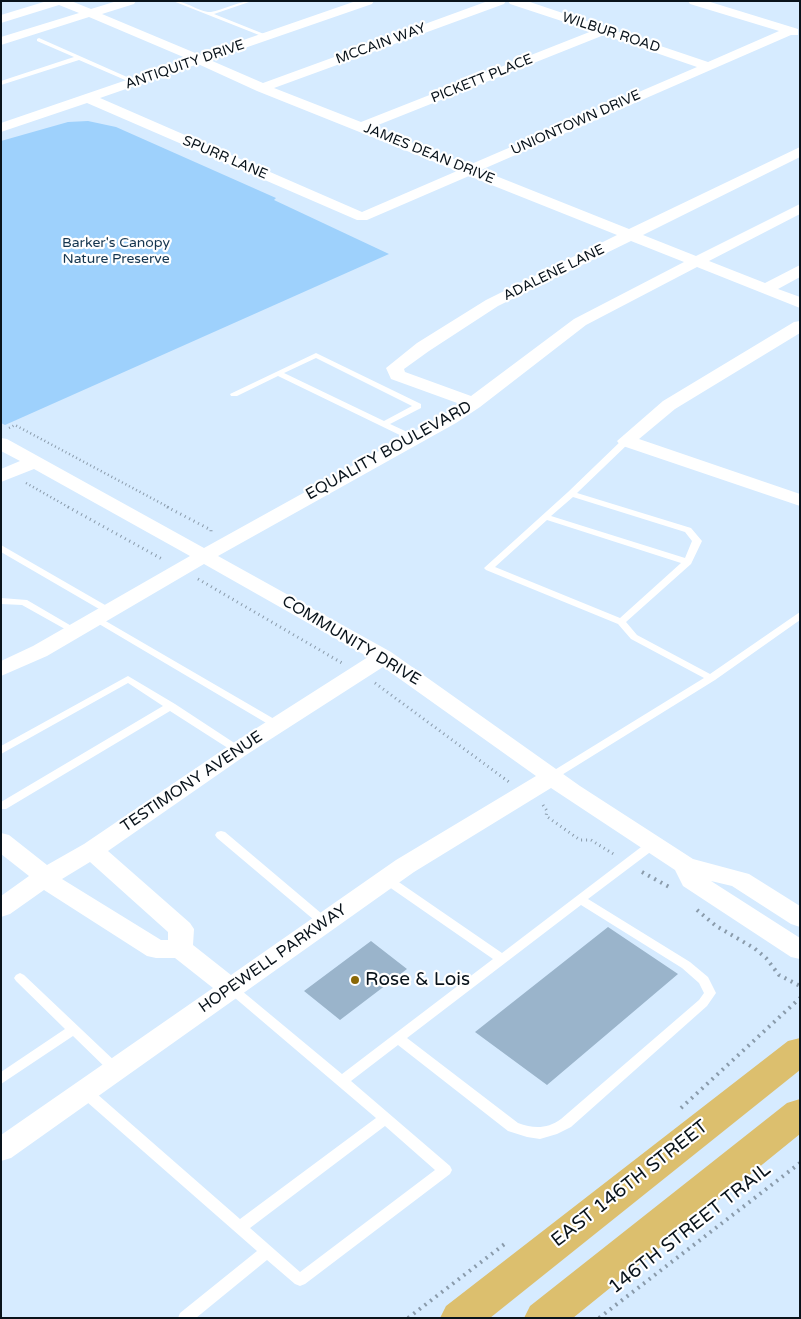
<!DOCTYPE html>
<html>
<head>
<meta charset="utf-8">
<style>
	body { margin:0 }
	#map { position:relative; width:801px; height:1319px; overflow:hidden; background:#d6ebff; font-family:"Varela Round",sans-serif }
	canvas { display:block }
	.frame { position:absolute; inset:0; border:2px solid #09131b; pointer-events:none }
</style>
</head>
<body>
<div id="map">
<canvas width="801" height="1319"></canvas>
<div class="frame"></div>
</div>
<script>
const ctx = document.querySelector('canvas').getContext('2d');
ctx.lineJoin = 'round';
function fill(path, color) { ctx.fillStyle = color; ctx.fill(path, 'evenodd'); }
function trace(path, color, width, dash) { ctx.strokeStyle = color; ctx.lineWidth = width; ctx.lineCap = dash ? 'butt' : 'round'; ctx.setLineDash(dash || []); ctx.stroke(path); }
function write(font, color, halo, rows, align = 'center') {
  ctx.font = font + ' "Varela Round",sans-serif'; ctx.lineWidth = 4.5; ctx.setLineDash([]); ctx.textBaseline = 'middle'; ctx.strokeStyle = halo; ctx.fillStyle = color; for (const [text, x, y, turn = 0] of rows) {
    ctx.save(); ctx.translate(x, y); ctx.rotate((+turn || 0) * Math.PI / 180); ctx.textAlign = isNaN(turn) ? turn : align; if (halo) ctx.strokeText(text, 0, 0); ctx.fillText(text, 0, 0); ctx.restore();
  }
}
fill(new Path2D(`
	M 88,121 L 116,127 L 276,198 L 274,200 L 389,254 L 5,425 L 1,423 L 1,141 L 68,122 Z`), '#9ed1fc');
fill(new Path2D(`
	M 608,927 L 678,974 L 547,1085 L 475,1032 Z
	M 371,941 L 407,969 L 340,1020 L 304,991 Z`), '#9ab4cb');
trace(new Path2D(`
	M 9,428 L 15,425 L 170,508
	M 26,483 L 70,508`), '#8a9bab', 2.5, [1, 3]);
trace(new Path2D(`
	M 68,507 L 162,559
	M 167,507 L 211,530 L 211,532
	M 198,579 L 342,663
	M 375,683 L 509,782
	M 543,805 L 547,811 L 546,816 L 580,840 L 591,840 L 615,855`), '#8a9bab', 3, [1, 4]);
trace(new Path2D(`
	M 642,872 L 671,888
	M 697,910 L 716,926 L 754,948 L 766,958 L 779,975 L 800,986
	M 681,1108 L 800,998
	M 408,1318 L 506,1243
	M 599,1318 L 800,1163`), '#8a9bab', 4, [2, 5]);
fill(new Path2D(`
	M 173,1 C 186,1 196,10 208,12 C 217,13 238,1 252,1 L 214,14 L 269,36 L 264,37 Z
	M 39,38 L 136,81 L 137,82 L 132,83 L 79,60 L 1,85 L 1,81 L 74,57 L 37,41 L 37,39 Z
	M 316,353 L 421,404 L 421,408 L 390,424 L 416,436 L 416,440 L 410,440 L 278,376 L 237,396 L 231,396 L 230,394 ZM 316,358 L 412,406 L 384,421 L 284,373 Z
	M 626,438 L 630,441 L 629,443 L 577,493 L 691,528 L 702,541 L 691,564 L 626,622 L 637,635 L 710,674 L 800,612 L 800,620 L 715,680 L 552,781 L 547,777 L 548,774 L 704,678 L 631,639 L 618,624 L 486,570 L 484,568 L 568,492 L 623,439 ZM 573,497 L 685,532 L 692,541 L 685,558 L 551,516 ZM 547,520 L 681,563 L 620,618 L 495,567 Z
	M 1,545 L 112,609 L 114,611 L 112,613 L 106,613 L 1,552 Z
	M 1,598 L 27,600 L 80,631 L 78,633 L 72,633 L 22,605 L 1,604 Z
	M 97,616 L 281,723 L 282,725 L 277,728 L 273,727 L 94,621 L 92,619 Z
	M 128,676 L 175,704 L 242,748 L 243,750 L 242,752 L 234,752 L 170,711 L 6,809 L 1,809 L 1,802 L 163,706 L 128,683 L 1,754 L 1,746 Z
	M 221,831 L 225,832 L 328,919 L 330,922 L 328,925 L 320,925 L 217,838 L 215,835 L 217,832 Z
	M 653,840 L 657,841 L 659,844 L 657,847 L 588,899 L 690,962 L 708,977 L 716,993 L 707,1006 L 571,1127 L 557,1134 L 540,1139 L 527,1137 L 508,1131 L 398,1045 L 351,1081 L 450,1166 L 452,1170 L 450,1174 L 305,1284 L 300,1286 L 295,1284 L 267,1260 L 196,1318 L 178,1318 L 180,1313 L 257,1251 L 79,1095 L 78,1091 L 79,1087 L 84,1086 L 89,1087 L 240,1219 L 376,1118 L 228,992 L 226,989 L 228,986 L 232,984 L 236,986 L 342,1074 L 493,959 L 382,882 L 380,879 L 382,876 L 390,876 L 502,953 L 649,841 ZM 581,905 L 682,968 L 699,983 L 704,993 L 699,1000 L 561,1119 C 547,1129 534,1129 518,1123 L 407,1038 ZM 385,1126 L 435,1170 L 300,1272 L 250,1228 Z
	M 20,973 L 24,975 L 119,1065 L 121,1069 L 119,1073 L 115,1074 L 111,1073 L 73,1036 L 1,1084 L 1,1072 L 65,1029 L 16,981 L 14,978 L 16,975 Z`), '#fff');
fill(new Path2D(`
	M 47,1 L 71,1 L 91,9 L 117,1 L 136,1 L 134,4 L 102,14 L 200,55 L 356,1 L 374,1 L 372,4 L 210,60 L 263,83 L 488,1 L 506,1 L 504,4 L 274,88 L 361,122 L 592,31 L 510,4 L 508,1 L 527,1 L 708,62 L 779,31 L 690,4 L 688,1 L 707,1 L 798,29 L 798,35 L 791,35 L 481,170 L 629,229 L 800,147 L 800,157 L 643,235 L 696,256 L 800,204 L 800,214 L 709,261 L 765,283 L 800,265 L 800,277 L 778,289 L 800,297 L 800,308 L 697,267 L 586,325 L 480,407 L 456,423 L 218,556 L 391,652 L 580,786 L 693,859 L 749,874 L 800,906 L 800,927 L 791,924 L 732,886 L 711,881 L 800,938 L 800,959 L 791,957 L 683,886 L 675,870 L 551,788 L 414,872 L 11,1158 L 1,1161 L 1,1135 L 213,988 L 175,958 L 156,958 L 147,956 L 44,890 L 10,914 L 1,917 L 1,896 L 29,876 L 1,854 L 1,833 L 9,835 L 47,865 L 84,844 L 230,745 L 368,657 L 204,564 L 47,656 L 1,676 L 1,661 L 33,646 L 190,556 L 34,469 L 1,482 L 1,469 L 20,461 L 1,451 L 1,438 L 7,439 L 204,548 L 444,415 L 460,404 L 391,379 L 386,368 L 417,343 L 486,300 L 617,235 L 469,176 L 367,220 L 357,220 L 87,103 L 1,132 L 1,123 L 188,59 L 89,17 L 1,45 L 1,37 L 79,13 L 59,5 L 1,23 L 1,15 ZM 604,35 L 697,67 L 469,165 L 373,127 ZM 198,64 L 257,91 L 457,171 L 362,212 L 100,98 ZM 631,241 L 684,262 L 574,319 L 471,396 L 405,372 L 404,369 L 429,351 L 498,306 ZM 383,667 L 536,776 L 396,860 L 231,975 L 193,945 L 194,929 L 190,923 L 108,851 L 246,755 ZM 90,862 L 168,932 L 168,940 L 161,940 L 62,879 Z
	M 800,321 L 800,333 L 675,409 L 639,439 L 800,494 L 800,506 L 620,445 L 617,441 L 663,401 L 794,322 Z`), '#fff');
fill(new Path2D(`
	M 800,1038 L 800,1070 L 490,1318 L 440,1318 L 446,1306 L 788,1041 Z
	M 800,1099 L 800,1134 L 573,1318 L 524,1318 L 530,1306 L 787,1103 Z`), '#dcbf6e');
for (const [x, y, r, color] of [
	[355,980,5,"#8a6705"]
]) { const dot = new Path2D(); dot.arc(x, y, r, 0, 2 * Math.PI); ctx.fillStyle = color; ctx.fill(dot); trace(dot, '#fff', 2); }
write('14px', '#09131b', '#fff', [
	["WILBUR ROAD",611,33,18],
	["MCCAIN WAY",381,44,-20],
	["ANTIQUITY DRIVE",185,65,-19],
	["PICKETT PLACE",482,79,-22],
	["UNIONTOWN DRIVE",576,123,-24],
	["JAMES DEAN DRIVE",429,154,22],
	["SPURR LANE",225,158,23],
	["ADALENE LANE",554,273,-26]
]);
write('14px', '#14354f', '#fff', [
	["Barker's Canopy",116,243],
	["Nature Preserve",116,259]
]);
write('16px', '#09131b', '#fff', [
	["EQUALITY BOULEVARD",389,451,-29],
	["COMMUNITY DRIVE",351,641,31],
	["TESTIMONY AVENUE",192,782,-34],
	["HOPEWELL PARKWAY",273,959,-35]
]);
write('19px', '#09131b', '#fff', [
	["Rose & Lois",365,980]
], 'left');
write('19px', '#09131b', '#fff', [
	["EAST 146TH STREET",630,1184,-38],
	["146TH STREET TRAIL",690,1229,-38]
]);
</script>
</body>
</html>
